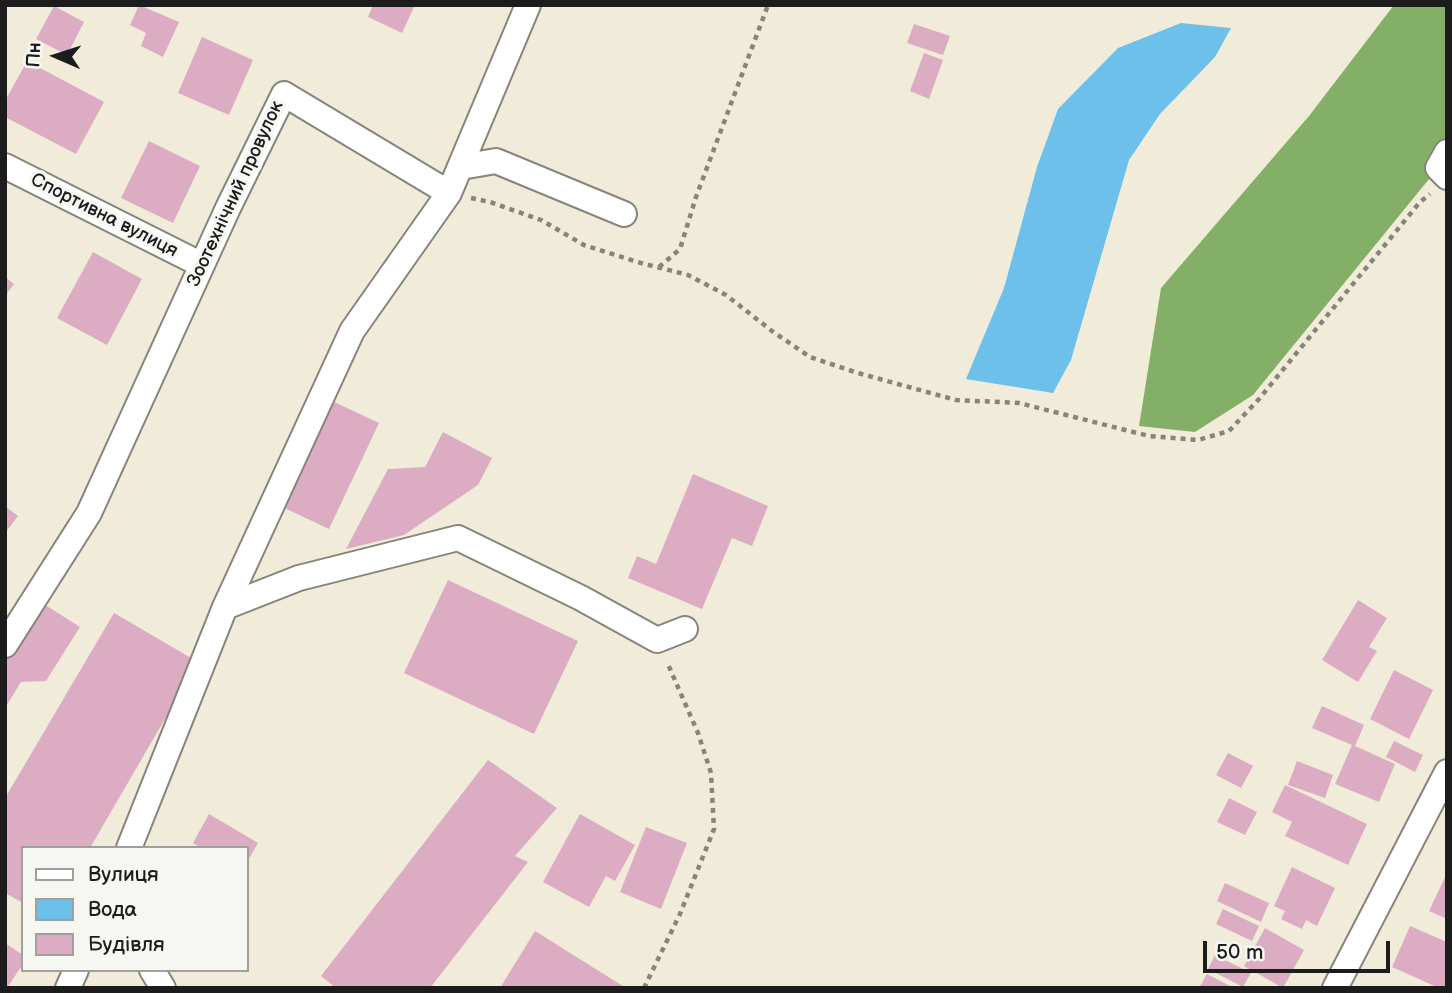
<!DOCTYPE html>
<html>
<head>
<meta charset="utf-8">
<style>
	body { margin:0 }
	#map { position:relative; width:1452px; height:993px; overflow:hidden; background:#f1ecda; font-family:"Balsamiq Sans",sans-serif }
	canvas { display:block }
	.frame { position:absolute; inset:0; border:7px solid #1c1c1c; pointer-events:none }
	.legend { position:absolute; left:21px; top:846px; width:228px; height:126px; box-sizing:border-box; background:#f6f6f2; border:2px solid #9f9f9c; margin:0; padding:9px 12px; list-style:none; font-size:21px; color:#1c1c1c }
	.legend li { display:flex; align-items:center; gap:14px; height:35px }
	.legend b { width:35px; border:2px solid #9f9f9c }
	.north { position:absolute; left:21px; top:21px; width:70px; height:70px; -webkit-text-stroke:5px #f6f6f2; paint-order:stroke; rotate:273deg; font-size:19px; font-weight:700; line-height:28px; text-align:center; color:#1c1c1c }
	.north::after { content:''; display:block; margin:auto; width:24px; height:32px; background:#1c1c1c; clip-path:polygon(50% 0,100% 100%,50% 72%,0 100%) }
	.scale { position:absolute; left:1203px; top:941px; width:187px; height:32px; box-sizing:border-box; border:4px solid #1c1c1c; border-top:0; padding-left:9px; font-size:21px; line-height:24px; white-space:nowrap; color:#1c1c1c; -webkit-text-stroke:5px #f6f6f2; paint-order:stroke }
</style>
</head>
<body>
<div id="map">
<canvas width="1452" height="993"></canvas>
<div class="frame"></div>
<ul class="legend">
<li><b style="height:9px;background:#fff"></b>Вулиця</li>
<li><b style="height:19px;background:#6dc0e9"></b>Вода</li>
<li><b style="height:19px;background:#dcacc3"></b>Будівля</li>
</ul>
<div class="north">Пн</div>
<div class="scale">50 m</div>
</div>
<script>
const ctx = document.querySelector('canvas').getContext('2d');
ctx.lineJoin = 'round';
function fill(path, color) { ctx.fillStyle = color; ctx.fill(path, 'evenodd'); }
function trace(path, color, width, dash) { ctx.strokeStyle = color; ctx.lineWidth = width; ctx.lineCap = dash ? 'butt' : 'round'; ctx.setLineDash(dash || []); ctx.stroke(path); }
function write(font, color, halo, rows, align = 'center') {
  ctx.font = font + ' "Balsamiq Sans",sans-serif'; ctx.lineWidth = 7; ctx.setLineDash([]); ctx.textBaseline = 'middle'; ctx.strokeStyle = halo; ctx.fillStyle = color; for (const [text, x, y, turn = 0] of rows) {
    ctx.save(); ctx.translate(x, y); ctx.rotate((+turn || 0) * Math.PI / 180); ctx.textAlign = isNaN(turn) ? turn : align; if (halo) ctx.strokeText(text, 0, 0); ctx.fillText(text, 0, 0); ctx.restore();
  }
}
fill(new Path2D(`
	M 1394,5 L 1447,5 L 1447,157 L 1253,395 L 1195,432 L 1139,426 L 1161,288 L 1309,116 Z`), '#84af66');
fill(new Path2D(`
	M 1181,23 L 1231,28 L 1215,57 L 1160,114 L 1129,160 L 1071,360 L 1053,393 L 966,379 L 1004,288 L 1037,167 L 1058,109 L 1118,48 Z`), '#6dc0e9');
fill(new Path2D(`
	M 139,5 L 179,22 L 163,57 L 141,46 L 146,33 L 130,25 Z
	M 373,5 L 415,5 L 402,33 L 368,17 Z
	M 54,6 L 84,22 L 67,55 L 36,39 Z
	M 914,24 L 950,36 L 943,55 L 907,43 Z
	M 202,37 L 253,60 L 229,115 L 178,93 Z
	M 924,53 L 943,60 L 929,99 L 910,91 Z
	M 27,61 L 104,102 L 76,154 L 5,117 L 5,101 Z
	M 149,141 L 200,166 L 173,223 L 121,198 Z
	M 93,252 L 142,279 L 107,345 L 57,318 Z
	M 5,277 L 14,284 L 5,296 Z
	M 330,400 L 379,423 L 329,529 L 280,506 Z
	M 443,432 L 492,458 L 478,485 L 404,535 L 346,549 L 388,469 L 425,467 Z
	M 693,474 L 768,506 L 752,546 L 732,538 L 702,609 L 628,578 L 637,556 L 656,564 Z
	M 5,506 L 18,516 L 5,533 Z
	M 448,580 L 578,641 L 534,734 L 404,673 Z
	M 1358,600 L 1387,618 L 1369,647 L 1377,651 L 1358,682 L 1322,660 Z
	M 39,601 L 80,627 L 46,681 L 21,682 L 5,708 L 5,655 Z
	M 114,613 L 198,662 L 90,848 L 23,848 L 23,903 L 5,893 L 5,798 Z
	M 1394,670 L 1433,690 L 1409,739 L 1370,719 Z
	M 1322,706 L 1364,725 L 1355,746 L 1395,764 L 1379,802 L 1335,784 L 1352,745 L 1312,728 Z
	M 1394,741 L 1423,755 L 1415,772 L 1386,757 Z
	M 1228,753 L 1253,766 L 1241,788 L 1216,775 Z
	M 488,760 L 557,808 L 515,856 L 528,862 L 430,988 L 336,988 L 321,976 Z
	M 1297,761 L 1333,775 L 1325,798 L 1288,785 Z
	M 1285,785 L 1367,824 L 1348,865 L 1285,836 L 1292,822 L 1272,812 Z
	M 1229,798 L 1257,812 L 1245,835 L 1217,822 Z
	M 209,814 L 258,843 L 247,862 L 247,848 L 201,848 L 193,843 Z
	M 580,814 L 635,845 L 615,881 L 606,876 L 589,907 L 543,882 Z
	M 646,827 L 687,843 L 661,909 L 620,892 Z
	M 1292,867 L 1335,888 L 1317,926 L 1306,920 L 1302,929 L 1281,919 L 1285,911 L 1274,906 Z
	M 1447,873 L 1447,919 L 1429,911 Z
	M 1225,883 L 1269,903 L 1261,922 L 1217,901 Z
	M 1223,909 L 1259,926 L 1252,941 L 1216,924 Z
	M 1410,926 L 1447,942 L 1447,988 L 1439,988 L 1392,967 Z
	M 1265,928 L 1304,950 L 1283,988 L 1244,966 Z
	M 535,931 L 626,988 L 500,988 Z
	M 5,943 L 23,955 L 23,964 L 7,988 L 5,988 Z
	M 1215,955 L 1251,973 L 1243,987 L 1208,969 Z
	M 1207,974 L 1234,988 L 1199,988 Z`), '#dcacc3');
const minor = new Path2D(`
	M 1447,152 L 1438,168 L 1447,177
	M 5,166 L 202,265
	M 461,167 L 496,161 L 624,214
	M 225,607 L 299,578 L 458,538 L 581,598 L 657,640 L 685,629
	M 5,645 L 89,513 L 228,208 L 284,94 L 449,193 L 528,5
	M 129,848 L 225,607 L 352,331 L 449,193
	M 152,970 L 163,988
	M 68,988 L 76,970
	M 1335,988 L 1447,772`);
trace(minor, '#86847b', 28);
trace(new Path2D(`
	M 471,198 L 490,202 L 541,220 L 584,245 L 641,263 L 688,275 L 726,295 L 772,331 L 810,357 L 858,373 L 956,400 L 1019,403 L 1149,436 L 1198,440 L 1229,431 L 1259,399 L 1420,202 L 1430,194
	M 659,267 L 680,249 L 696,197 L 768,5
	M 644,988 L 680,914 L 714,829 L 711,773 L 698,733 L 667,662`), '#86847b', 4.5, [5, 5]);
trace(minor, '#fff', 24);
write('19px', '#1c1c1c', '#f6f6f2', [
	["Зоотехнічний провулок",236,194,-65],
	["Спортивна вулиця",104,216,27]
]);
</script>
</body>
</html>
